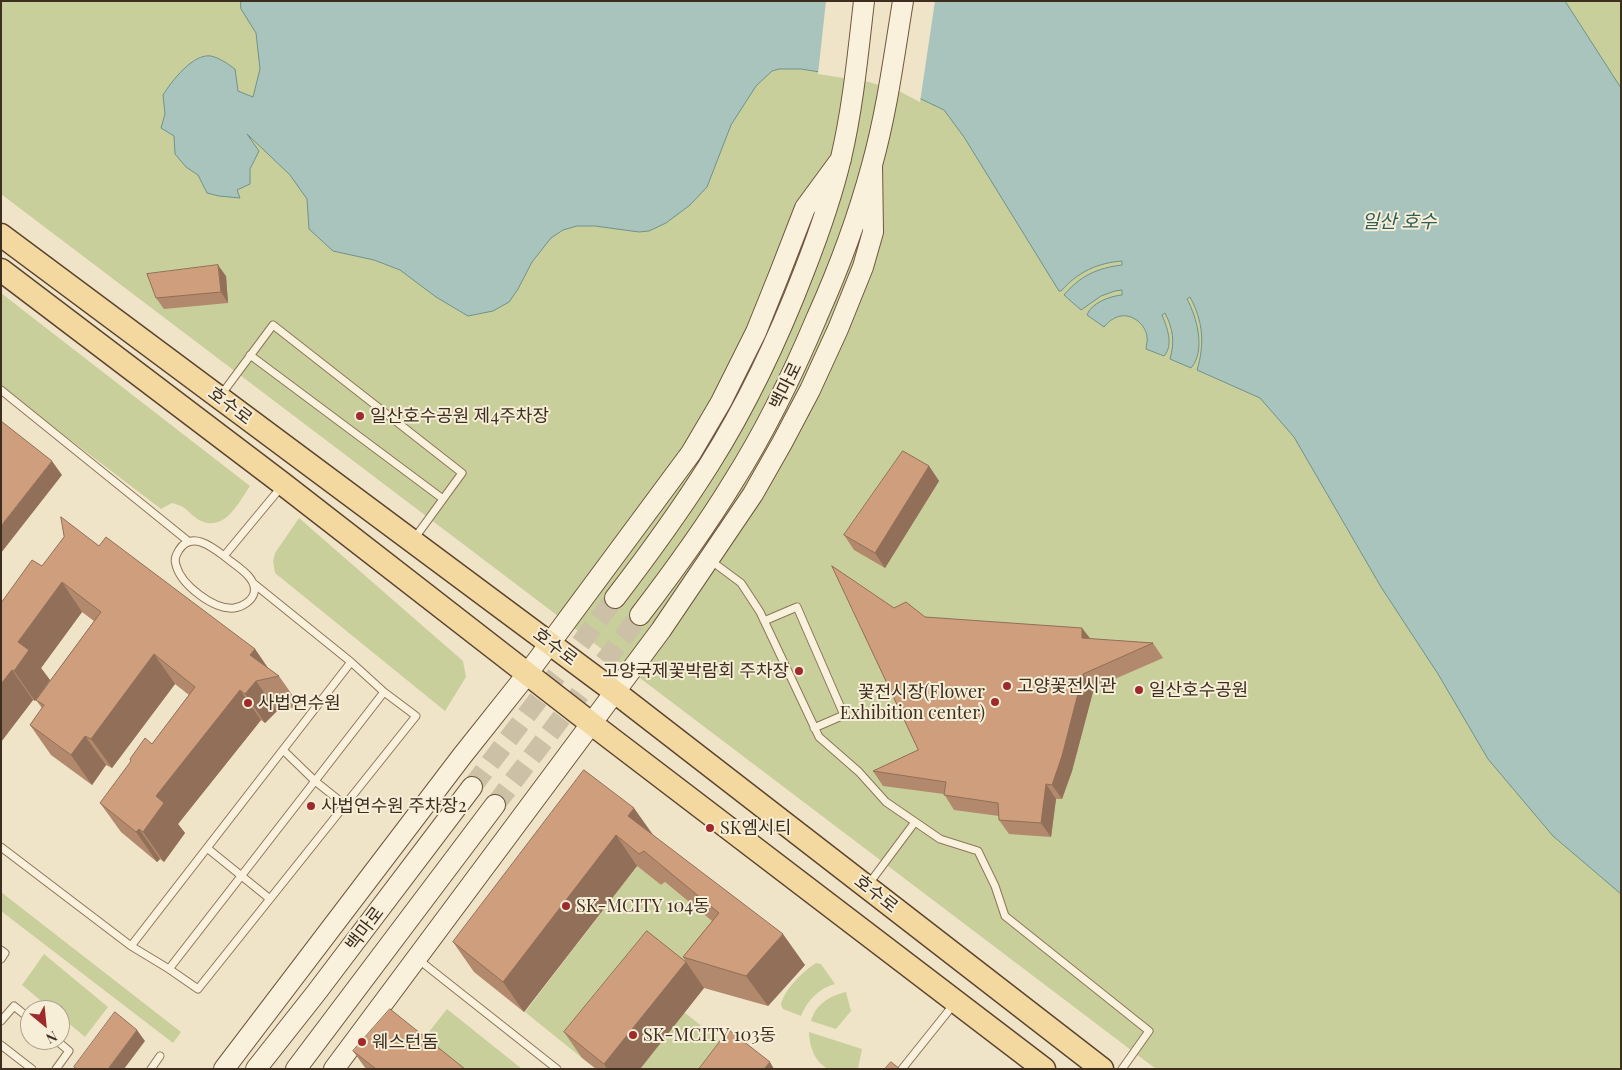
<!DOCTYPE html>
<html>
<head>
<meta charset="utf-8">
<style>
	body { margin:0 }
	#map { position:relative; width:1622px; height:1070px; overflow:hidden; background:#f0e4c8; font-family:"Playfair Display",serif }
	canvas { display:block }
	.frame { position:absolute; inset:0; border:2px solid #3d2e20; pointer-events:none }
	.north { position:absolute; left:20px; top:1000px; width:50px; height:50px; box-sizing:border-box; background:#f7eed8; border:1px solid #ada18e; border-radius:50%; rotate:152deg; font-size:14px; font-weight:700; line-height:20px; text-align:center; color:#3d2e20 }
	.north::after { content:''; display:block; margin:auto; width:18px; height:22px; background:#9e2a2b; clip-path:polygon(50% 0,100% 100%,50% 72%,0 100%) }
</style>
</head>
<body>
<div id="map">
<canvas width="1622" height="1070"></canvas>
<div class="frame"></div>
<div class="north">N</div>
</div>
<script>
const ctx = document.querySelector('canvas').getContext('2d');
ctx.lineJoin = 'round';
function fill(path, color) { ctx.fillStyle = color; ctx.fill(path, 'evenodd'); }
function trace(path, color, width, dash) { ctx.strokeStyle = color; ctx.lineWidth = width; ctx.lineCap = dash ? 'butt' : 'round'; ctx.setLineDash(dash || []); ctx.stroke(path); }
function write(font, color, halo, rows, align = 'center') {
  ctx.font = font + ' "Playfair Display","Noto Sans KR",serif'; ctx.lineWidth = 4; ctx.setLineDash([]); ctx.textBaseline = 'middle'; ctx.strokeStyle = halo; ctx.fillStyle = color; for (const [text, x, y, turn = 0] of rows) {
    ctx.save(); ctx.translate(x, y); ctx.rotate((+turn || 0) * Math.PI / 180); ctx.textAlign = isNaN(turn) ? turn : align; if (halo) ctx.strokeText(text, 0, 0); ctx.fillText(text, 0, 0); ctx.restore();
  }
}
fill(new Path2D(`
	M 1,1 L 1621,1 L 1621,1069 L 1156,1069 L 1,194 Z
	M 1,293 L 250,486 C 239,502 225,532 201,521 C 194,518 189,511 183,507 C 180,505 175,504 172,503 L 161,509 L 1,387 Z
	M 299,518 L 463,661 L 466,677 L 445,711 L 275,573 L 273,561 L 275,553 Z
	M 637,866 L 661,885 L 665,882 L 740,944 L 704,988 L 665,958 L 582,1058 L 525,1012 Z
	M 1,892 L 181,1032 L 173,1043 L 1,911 Z
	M 44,954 L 108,1007 L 85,1037 L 60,1016 L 60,1010 L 52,1010 L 22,985 Z
	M 816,963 L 821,964 L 835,984 C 819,988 807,1001 801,1016 L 783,1009 L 781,1005 C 783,991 804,970 816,963 Z
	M 846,992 L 851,1011 L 836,1029 L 811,1021 C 816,1004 829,996 846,992 Z
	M 447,1009 L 522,1069 L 444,1069 L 417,1047 Z
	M 684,1012 L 756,1069 L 639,1069 Z
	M 809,1032 L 862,1049 L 858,1069 C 850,1069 837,1070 829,1069 C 815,1064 809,1045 809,1032 Z`), '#c9cf9b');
const water = new Path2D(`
	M 241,1 L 1565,1 L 1621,88 L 1621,894 L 1553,836 L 1488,759 L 1438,674 L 1381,587 L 1294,437 L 1260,398 L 1197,370 C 1205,344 1203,321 1190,297 L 1187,299 C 1197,317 1206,351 1191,368 L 1170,359 C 1175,341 1173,329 1165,313 L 1162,315 C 1167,327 1174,345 1164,356 L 1146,349 C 1146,345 1148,341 1147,337 C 1146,325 1133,314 1121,316 C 1114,317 1108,322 1104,327 L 1087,315 C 1091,303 1110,296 1122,295 L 1122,290 L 1115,291 L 1101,296 L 1081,310 L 1064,295 C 1080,276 1097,268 1122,265 L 1122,261 C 1097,263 1078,272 1061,291 L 1059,291 L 964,137 L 944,110 L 900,89 L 870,80 L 801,69 L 779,69 L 772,71 L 756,86 L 731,125 L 707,187 L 690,205 L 666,223 L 649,231 L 639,232 L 595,226 L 577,226 L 563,230 L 551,238 L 532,262 L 518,289 L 509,302 L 493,311 L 468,316 L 436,297 L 400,270 L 374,260 L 333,251 L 309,229 L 307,199 L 290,175 L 247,134 L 259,151 L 250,169 L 250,184 L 237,190 L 240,198 L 219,196 L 207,193 L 198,175 L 186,167 L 175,154 L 174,136 L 161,128 L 165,114 L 163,95 C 171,82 193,53 211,56 C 220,58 228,64 235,69 L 238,91 L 253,97 L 260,69 L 256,33 L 241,9 Z`);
fill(water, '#a9c4bc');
trace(water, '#6f938a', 1);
fill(new Path2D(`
	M 826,1 L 935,1 L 920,102 L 899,91 L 869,82 L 818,74 Z`), '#f0e4c8');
trace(new Path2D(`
	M 472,787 L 615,598
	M 495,805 L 640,615`), '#ccc0a6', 20, [20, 10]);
const service = new Path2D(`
	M 250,355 L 443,499
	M 1,390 L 188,541
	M 221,395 L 273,325 L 462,473 L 414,539
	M 224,556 C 234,565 258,577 254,593 C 252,601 242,607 234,608 C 214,610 181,585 176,565 C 174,559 176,555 179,550 C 191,531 211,546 224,556 L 282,486
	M 710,560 L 741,583 L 760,612 L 819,737 L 859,772 L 886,802 L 940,839 L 978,851 L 995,886 L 1005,916 L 1149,1031 L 1122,1069
	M 764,621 L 797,607 L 844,715 L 814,728
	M 351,662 L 384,692
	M 384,692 L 416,716 L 198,989 L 169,969 Z
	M 283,750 L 315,781 L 345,805
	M 1,847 L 131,946 L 351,662 L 253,583
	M 207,848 L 270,899
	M 868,885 L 915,822
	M 131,946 L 169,969
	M 1,950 L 5,953 L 1,959
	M 419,960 L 557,1069
	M 1,1021 L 14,1006 L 30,1019
	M 1,1045 L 32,1069
	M 56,1069 L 69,1051 L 56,1040
	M 151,1069 L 160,1056
	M 902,1069 L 954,1004`);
const secondary = new Path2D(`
	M 615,598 C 648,555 680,511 709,465 C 748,403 779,337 805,269 C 819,233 832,196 841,158 C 853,107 858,53 864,1
	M 640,615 C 673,572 705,528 733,482 C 766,430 793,374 817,317 C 839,268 858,217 872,165 C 887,111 894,56 903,1
	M 224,1069 L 462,756 L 528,673 L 691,453 L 721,402 L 756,332 L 779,275 L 805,208 L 841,159
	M 256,1069 L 316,993 L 472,787
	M 296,1069 L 495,805
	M 334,1069 L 661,630 L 753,494 L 782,443 L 810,390 L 838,329 L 863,267 L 873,232 L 872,165`);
const primary = new Path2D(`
	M 1,235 L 615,692 L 1102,1069
	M 1,270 L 283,484 L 592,724 L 1044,1069`);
trace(service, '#8d765c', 9);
trace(secondary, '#6f573f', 22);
trace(primary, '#5b4430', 25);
trace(service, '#faf1dc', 7);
trace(secondary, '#faf1dc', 20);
trace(primary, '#f3d9a0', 22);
fill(new Path2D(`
	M 226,276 L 228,303 L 164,309 L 156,298 Z
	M 929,466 L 939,481 L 885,568 L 854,550 L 844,535 Z
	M 99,546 L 255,649 L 268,668 L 279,676 L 300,706 L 277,711 L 265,723 L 261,720 L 178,824 L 185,833 L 164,862 L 160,859 L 157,862 L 121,832 L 100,803 L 152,744 L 189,695 L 175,684 L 112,768 L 106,765 L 92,785 L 51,755 L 30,725 L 42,708 L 36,700 L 94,621 L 82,612 L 41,668 L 50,680 L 35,701 L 33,700 L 1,742 L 1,603 L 42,566 Z
	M 894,608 L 925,617 L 1090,639 L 1153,643 L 1163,658 L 1094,688 L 1072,771 L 1062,799 L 1056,799 L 1051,837 L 1009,834 L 999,820 L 999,816 L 954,810 L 944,794 L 883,786 L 873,771 L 918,750 Z
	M 584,770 L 653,835 L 805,965 L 768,1006 L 704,988 L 640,1069 L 596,1069 L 582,1058 L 564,1032 L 686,962 L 683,957 L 712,921 L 665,882 L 661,885 L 637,866 L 524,1012 L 474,972 L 453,942 Z
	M 353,1051 L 465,1069 L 366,1069 Z`), '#b2896c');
fill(new Path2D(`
	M 218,265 L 226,276 L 228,303 L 221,292 Z
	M 52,461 L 62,475 L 1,553 L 1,526 Z
	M 929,466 L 939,481 L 885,568 L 875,553 Z
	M 62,582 L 82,612 L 41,668 L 50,680 L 35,701 L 14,671 L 18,642 Z
	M 1082,628 L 1093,642 L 1082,638 Z
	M 255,649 L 274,677 L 250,655 Z
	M 154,654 L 175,684 L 112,768 L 91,739 Z
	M 12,670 L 33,700 L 1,742 L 1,684 Z
	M 1083,674 L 1094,688 L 1072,771 L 1062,799 L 1052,785 Z
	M 256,681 L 277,711 L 265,723 L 245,694 Z
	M 240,690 L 261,720 L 178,824 L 185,833 L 164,862 L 143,832 L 156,796 Z
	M 85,736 L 106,765 L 92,785 L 71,755 Z
	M 1046,784 L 1056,799 L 1051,837 L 1041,823 Z
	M 634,808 L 656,839 L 628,816 Z
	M 139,829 L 160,859 L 157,862 L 136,832 Z
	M 616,835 L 637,866 L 524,1012 L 503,982 Z
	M 783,934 L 805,965 L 768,1006 L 746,976 Z
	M 686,962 L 704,988 L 640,1069 L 607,1069 L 604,1064 Z
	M 137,1030 L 145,1041 L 124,1069 L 108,1069 Z
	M 770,1062 L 774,1069 L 764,1069 Z`), '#916f58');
const building = new Path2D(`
	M 218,265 L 221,292 L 156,298 L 147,274 Z
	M 1,421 L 52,461 L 1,526 Z
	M 903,451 L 929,466 L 875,553 L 844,535 Z
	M 61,517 L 99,546 L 106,537 L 255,649 L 250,655 L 279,676 L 256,681 L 245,694 L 240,690 L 156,796 L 164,803 L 143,832 L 139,829 L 136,832 L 100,803 L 131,761 L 130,759 L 145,738 L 152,744 L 195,687 L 154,654 L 91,739 L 85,736 L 71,755 L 30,725 L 44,705 L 36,700 L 101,612 L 62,582 L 18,642 L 29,650 L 14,671 L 12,670 L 1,684 L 1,603 L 32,560 L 42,566 L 64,537 Z
	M 832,566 L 894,608 L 906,602 L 925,617 L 1082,628 L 1082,638 L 1153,643 L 1083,674 L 1062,756 L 1052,785 L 1046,784 L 1041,823 L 999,820 L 998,803 L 944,795 L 946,782 L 873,771 L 918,750 Z
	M 584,770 L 634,808 L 628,816 L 783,934 L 746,976 L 683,957 L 719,913 L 644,851 L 639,854 L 616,835 L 503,982 L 453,942 Z
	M 647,931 L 686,962 L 604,1064 L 564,1032 Z
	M 390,1009 L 465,1069 L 376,1069 L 353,1051 Z
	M 115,1012 L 137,1030 L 108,1069 L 77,1069 L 74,1067 Z
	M 729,1030 L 770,1062 L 764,1069 L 699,1069 Z
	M 891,1062 L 900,1069 L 885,1069 Z`);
fill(building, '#cf9f7d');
trace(building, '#916f58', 1);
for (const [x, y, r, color] of [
	[360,416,5,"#9e2a2b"],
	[799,671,5,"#9e2a2b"],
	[1007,686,5,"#9e2a2b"],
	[1139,690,5,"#9e2a2b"],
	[995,702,5,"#9e2a2b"],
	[248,703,5,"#9e2a2b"],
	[311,806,5,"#9e2a2b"],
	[710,828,5,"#9e2a2b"],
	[566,906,5,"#9e2a2b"],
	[633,1035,5,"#9e2a2b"],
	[362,1042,5,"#9e2a2b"]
]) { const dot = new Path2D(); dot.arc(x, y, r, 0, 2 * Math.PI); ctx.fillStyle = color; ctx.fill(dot); trace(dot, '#f7eed8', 2); }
write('18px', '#3d2e20', '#f7eed8', [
	["백마로",786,386,-64],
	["호수로",230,406,37],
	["호수로",555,647,37],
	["호수로",876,894,38],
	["백마로",365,929,-53]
]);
write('18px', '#3d2e20', '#f7eed8', [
	["일산호수공원 제4주차장",370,416],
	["고양국제꽃박람회 주차장",789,671,"right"],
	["고양꽃전시관",1017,686],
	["일산호수공원",1149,690],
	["꽃전시장(Flower",985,692,"right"],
	["Exhibition center)",985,713,"right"],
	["사법연수원",258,703],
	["사법연수원 주차장2",321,806],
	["SK엠시티",720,828],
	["SK-MCITY 104동",576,906],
	["SK-MCITY 103동",643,1035],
	["웨스턴돔",372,1042]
], 'left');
write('italic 19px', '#2f5d5a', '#f7eed8', [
	["일산 호수",1399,222]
]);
</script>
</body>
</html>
